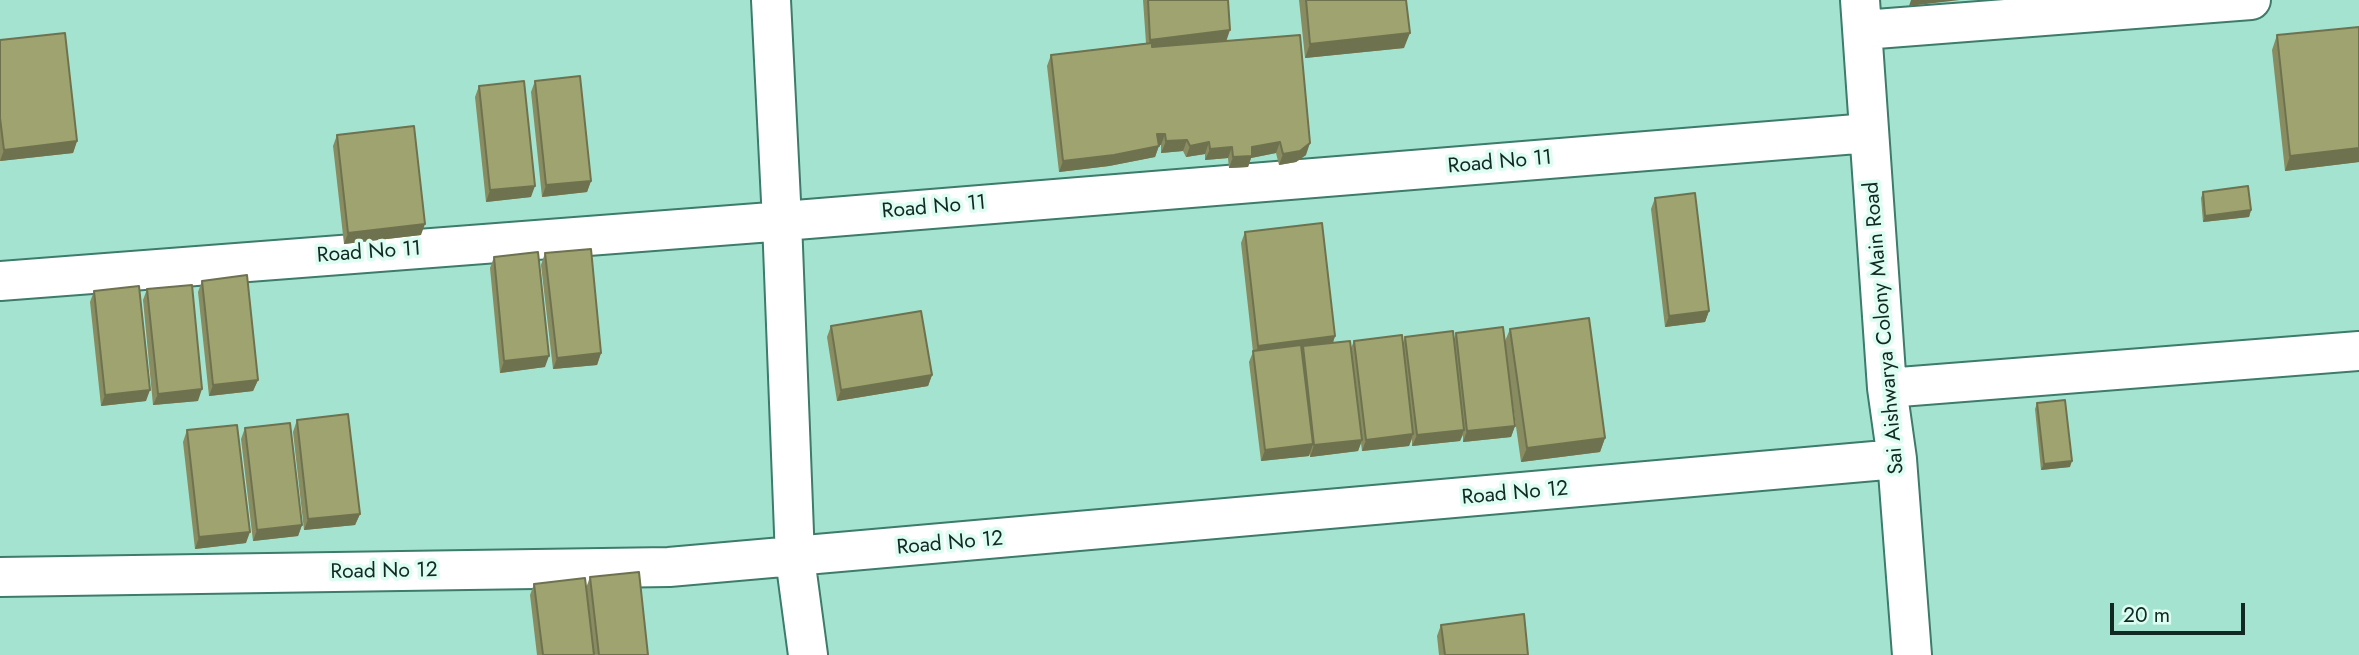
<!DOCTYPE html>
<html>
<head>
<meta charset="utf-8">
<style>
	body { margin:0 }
	#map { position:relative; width:2359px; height:655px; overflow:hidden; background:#a4e3cf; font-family:Jost,sans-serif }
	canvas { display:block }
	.scale { position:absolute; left:2110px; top:603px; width:135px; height:32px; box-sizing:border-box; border:4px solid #102a23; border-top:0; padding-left:9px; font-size:21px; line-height:24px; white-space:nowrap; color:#102a23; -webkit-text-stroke:5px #defdf2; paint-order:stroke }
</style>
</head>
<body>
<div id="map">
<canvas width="2359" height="655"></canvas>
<div class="scale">20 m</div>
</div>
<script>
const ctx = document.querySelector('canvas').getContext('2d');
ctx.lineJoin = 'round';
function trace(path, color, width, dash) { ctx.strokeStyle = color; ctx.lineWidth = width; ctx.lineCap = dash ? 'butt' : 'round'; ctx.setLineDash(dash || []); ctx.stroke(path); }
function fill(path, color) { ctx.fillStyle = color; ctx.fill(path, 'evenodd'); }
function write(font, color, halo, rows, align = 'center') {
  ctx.font = font + ' Jost,sans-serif'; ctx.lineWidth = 7; ctx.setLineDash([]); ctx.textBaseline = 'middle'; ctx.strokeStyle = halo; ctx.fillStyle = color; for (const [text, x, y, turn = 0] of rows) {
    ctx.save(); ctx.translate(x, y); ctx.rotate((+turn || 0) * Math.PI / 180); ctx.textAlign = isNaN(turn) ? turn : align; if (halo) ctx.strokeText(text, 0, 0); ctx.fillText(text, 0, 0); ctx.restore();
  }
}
const minor = new Path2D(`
	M 771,0 L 782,221 L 795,558 L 808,655
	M 1860,0 L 1887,388 L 1897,459 L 1912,655
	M 1863,30 L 2251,0
	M 0,281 L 771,222 L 1869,133
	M 1887,388 L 2359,351
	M 0,577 L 669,567 L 1897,459`);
trace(minor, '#3d7b6a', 42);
trace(minor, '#fff', 38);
fill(new Path2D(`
	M 1143,0 L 1228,0 L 1226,41 L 1306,155 L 1296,162 L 1279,165 L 1276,153 L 1251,158 L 1248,167 L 1229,168 L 1228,158 L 1205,160 L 1205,154 L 1186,157 L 1183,151 L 1161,153 L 1161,145 L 1159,145 L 1155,157 L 1109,166 L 1059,172 L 1047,66 L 1051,55 L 1146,43 Z
	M 1299,0 L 1406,0 L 1404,48 L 1305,58 Z
	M 2359,27 L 2359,162 L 2285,171 L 2272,50 L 2277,35 Z
	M 0,40 L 77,141 L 73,153 L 0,161 Z
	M 535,81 L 591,181 L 587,192 L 542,197 L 531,92 Z
	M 479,86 L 531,197 L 486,202 L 475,97 Z
	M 337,135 L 421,235 L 344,244 L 333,146 Z
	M 2203,192 L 2251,210 L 2249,217 L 2203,222 L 2201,198 Z
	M 1655,198 L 1709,311 L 1705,322 L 1665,327 L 1651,209 Z
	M 1245,232 L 1335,336 L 1333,343 L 1351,348 L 1354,341 L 1403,343 L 1405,337 L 1454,339 L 1456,333 L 1505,341 L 1510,329 L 1605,438 L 1600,452 L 1521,462 L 1511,391 L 1515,426 L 1511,437 L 1463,442 L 1463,435 L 1460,441 L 1412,446 L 1412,439 L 1409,446 L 1362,451 L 1361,443 L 1358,451 L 1310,457 L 1310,452 L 1309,456 L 1261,461 L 1249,362 L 1253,352 L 1241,243 Z
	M 545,253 L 601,353 L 597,365 L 553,369 L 541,265 Z
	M 494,257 L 545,367 L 500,373 L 490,268 Z
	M 202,281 L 258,380 L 253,391 L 209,396 L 198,292 Z
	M 147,289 L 198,401 L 153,405 L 143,300 Z
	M 94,291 L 146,401 L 101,406 L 90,302 Z
	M 831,326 L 932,375 L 928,386 L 837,401 L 827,337 Z
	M 2037,403 L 2070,467 L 2041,470 L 2035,409 Z
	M 297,420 L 360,514 L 355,525 L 304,530 L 293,432 Z
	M 245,428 L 302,525 L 298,536 L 253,541 L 241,439 Z
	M 187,430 L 246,543 L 195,549 L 183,442 Z
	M 590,577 L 648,655 L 537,655 L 530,595 L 534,584 L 586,588 Z
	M 1441,625 L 1528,655 L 1439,655 L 1437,636 Z`), '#888c60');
fill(new Path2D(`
	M 1911,0 L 1960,0 L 1909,6 Z
	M 1230,30 L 1226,42 L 1146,51 L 1150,40 Z
	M 1410,33 L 1404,48 L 1305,58 L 1310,44 Z
	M 1157,134 L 1165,134 L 1161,145 L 1153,146 Z
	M 1187,140 L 1183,151 L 1161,153 L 1166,141 Z
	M 77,141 L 73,153 L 0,161 L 4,150 Z
	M 1209,142 L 1205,154 L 1186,157 L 1190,146 Z
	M 1280,142 L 1276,153 L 1251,158 L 1248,167 L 1229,168 L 1233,157 L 1252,147 Z
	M 1310,143 L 1306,155 L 1296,162 L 1279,165 L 1283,154 Z
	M 1159,146 L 1155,157 L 1109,166 L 1059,172 L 1063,161 Z
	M 1232,147 L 1228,158 L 1205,160 L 1210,149 Z
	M 2359,148 L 2359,162 L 2285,171 L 2290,156 Z
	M 591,181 L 587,192 L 542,197 L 546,185 Z
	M 535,186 L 531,197 L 486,202 L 490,190 Z
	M 2251,210 L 2249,217 L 2203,222 L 2205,216 Z
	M 425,224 L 421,235 L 344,244 L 348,233 Z
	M 1709,311 L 1705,322 L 1665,327 L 1669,316 Z
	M 1335,336 L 1331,348 L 1303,346 L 1301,351 L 1254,357 L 1258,346 Z
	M 601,353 L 597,365 L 553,369 L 557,358 Z
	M 549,356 L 545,367 L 500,373 L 504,361 Z
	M 932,375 L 928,386 L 837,401 L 841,390 Z
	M 258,380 L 253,391 L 209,396 L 213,385 Z
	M 202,389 L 198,401 L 153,405 L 158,394 Z
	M 150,390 L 146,401 L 101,406 L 105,395 Z
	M 1515,426 L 1511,437 L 1463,442 L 1467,431 Z
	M 1464,430 L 1460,441 L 1412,446 L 1417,435 Z
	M 1413,434 L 1409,446 L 1362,451 L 1366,440 Z
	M 1605,438 L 1600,452 L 1521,462 L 1527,448 Z
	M 1362,440 L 1358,451 L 1310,457 L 1314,445 Z
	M 1313,444 L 1309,456 L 1261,461 L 1265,450 Z
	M 2072,461 L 2070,467 L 2041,470 L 2044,464 Z
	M 360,514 L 355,525 L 304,530 L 308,519 Z
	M 302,525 L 298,536 L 253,541 L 257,530 Z
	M 250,532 L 246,543 L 195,549 L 199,537 Z`), '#6f724e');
const building = new Path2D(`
	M 1148,0 L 1228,0 L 1230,30 L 1150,40 Z
	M 1306,0 L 1406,0 L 1410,33 L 1310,44 Z
	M 2359,27 L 2359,148 L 2290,156 L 2277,35 Z
	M 65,33 L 77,141 L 4,150 L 0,118 L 0,40 Z
	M 1300,35 L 1310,143 L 1300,151 L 1283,154 L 1280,142 L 1252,147 L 1252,156 L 1233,157 L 1232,147 L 1210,149 L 1209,142 L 1190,146 L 1187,140 L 1166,141 L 1165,134 L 1157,134 L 1159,146 L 1114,155 L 1063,161 L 1051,55 L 1152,43 L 1152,47 Z
	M 580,76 L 591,181 L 546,185 L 535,81 Z
	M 524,81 L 535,186 L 490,190 L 479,86 Z
	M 414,126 L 425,224 L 348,233 L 337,135 Z
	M 2248,186 L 2251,210 L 2205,216 L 2203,192 Z
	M 1695,193 L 1709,311 L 1669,316 L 1655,198 Z
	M 1322,223 L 1335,336 L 1258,346 L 1245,232 Z
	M 591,249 L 601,353 L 557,358 L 545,253 Z
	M 538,252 L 549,356 L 504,361 L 494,257 Z
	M 247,275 L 258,380 L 213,385 L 202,281 Z
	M 192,285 L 202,389 L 158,394 L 147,289 Z
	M 139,286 L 150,390 L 105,395 L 94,291 Z
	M 921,311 L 932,375 L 841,390 L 831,326 Z
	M 1589,318 L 1605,438 L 1527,448 L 1510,329 Z
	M 1503,327 L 1515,426 L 1467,431 L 1456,333 Z
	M 1453,331 L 1464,430 L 1417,435 L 1405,337 Z
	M 1402,335 L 1413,434 L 1366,440 L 1354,341 Z
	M 1350,341 L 1362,440 L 1314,445 L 1303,346 Z
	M 1301,345 L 1313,444 L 1265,450 L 1253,351 Z
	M 2065,400 L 2072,461 L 2044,464 L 2037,403 Z
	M 348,414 L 360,514 L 308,519 L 297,420 Z
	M 290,423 L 302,525 L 257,530 L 245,428 Z
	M 237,425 L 250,532 L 199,537 L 187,430 Z
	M 639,572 L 648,655 L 599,655 L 590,577 Z
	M 585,578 L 594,655 L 543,655 L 534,584 Z
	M 1524,614 L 1528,655 L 1445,655 L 1441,625 Z`);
fill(building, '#9ea370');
trace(building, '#6f724e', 2);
write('21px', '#102a23', '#defdf2', [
	["Road No 11",1500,163,-5],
	["Road No 11",934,208,-5],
	["Road No 11",369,253,-4],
	["Sai Aishwarya Colony Main Road",1885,328,-95],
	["Road No 12",1515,494,-5],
	["Road No 12",950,544,-5],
	["Road No 12",384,572,-1]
]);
</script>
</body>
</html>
